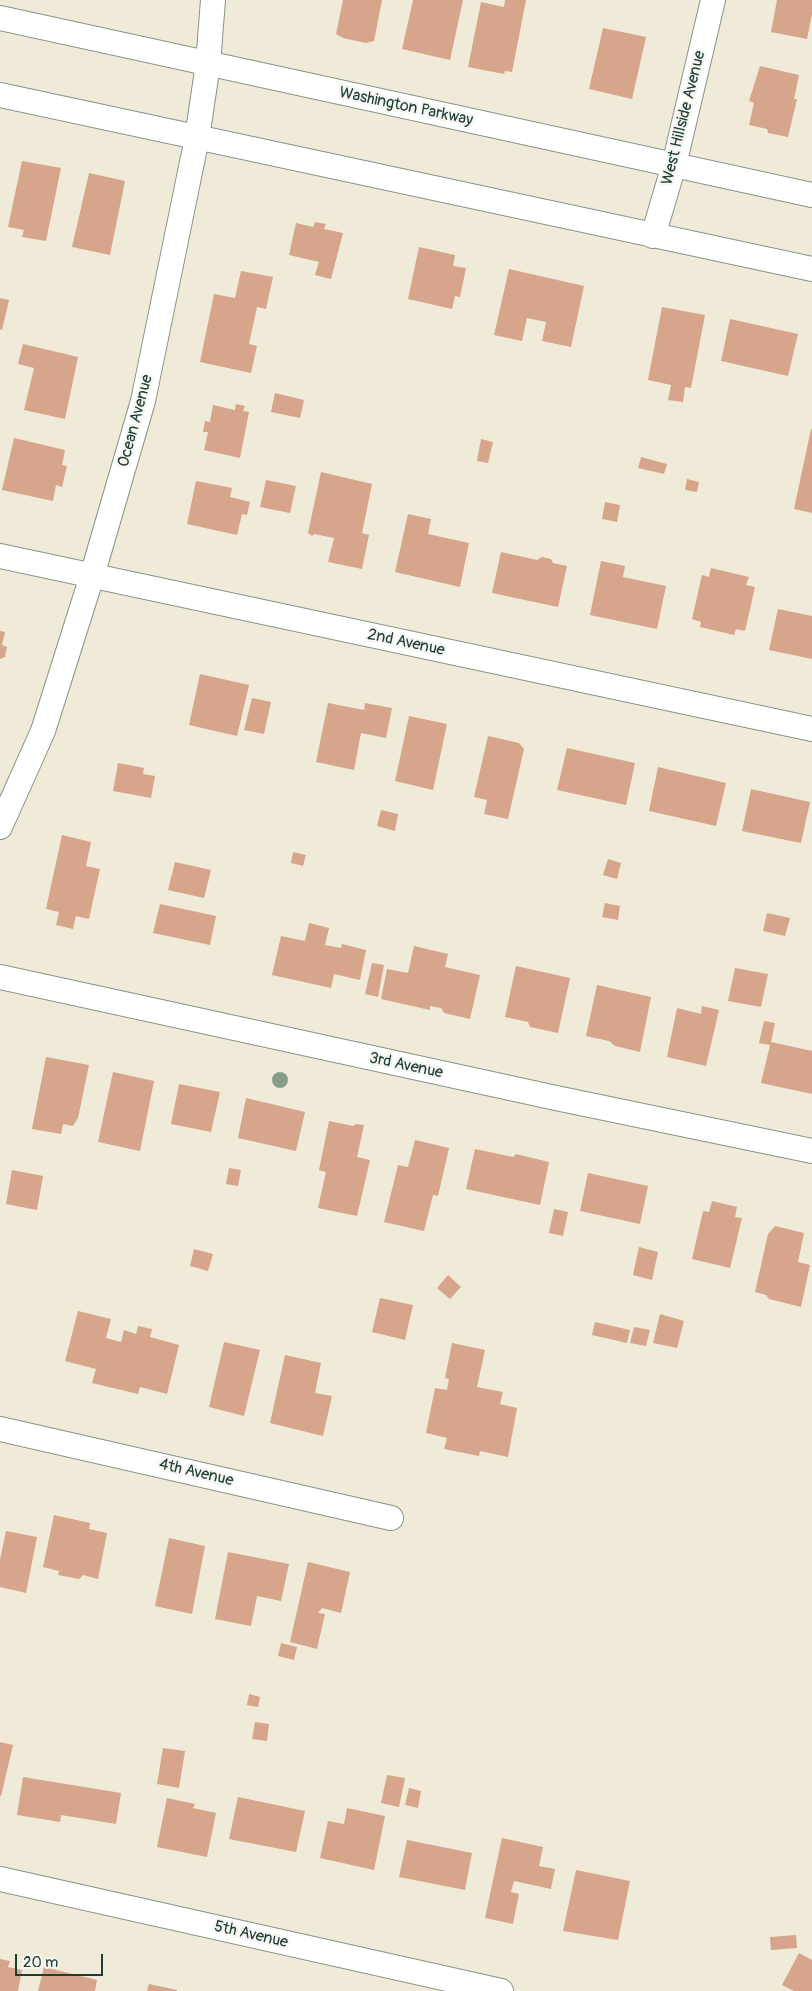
<!DOCTYPE html>
<html>
<head>
<meta charset="utf-8">
<style>
	body { margin:0 }
	#map { position:relative; width:812px; height:1991px; overflow:hidden; background:#efebd8; font-family:Pangolin,sans-serif }
	canvas { display:block }
	.scale { position:absolute; left:15px; top:1954px; width:88px; height:22px; box-sizing:border-box; border:2px solid #1f3d34; border-top:0; padding-left:6px; font-size:15px; line-height:18px; white-space:nowrap; color:#1f3d34; -webkit-text-stroke:4px #f6f6f2; paint-order:stroke }
</style>
</head>
<body>
<div id="map">
<canvas width="812" height="1991"></canvas>
<div class="scale">20 m</div>
</div>
<script>
const ctx = document.querySelector('canvas').getContext('2d');
ctx.lineJoin = 'round';
function fill(path, color) { ctx.fillStyle = color; ctx.fill(path, 'evenodd'); }
function trace(path, color, width, dash) { ctx.strokeStyle = color; ctx.lineWidth = width; ctx.lineCap = dash ? 'butt' : 'round'; ctx.setLineDash(dash || []); ctx.stroke(path); }
function write(font, color, halo, rows, align = 'center') {
  ctx.font = font + ' Pangolin,sans-serif'; ctx.lineWidth = 5; ctx.setLineDash([]); ctx.textBaseline = 'middle'; ctx.strokeStyle = halo; ctx.fillStyle = color; for (const [text, x, y, turn = 0] of rows) {
    ctx.save(); ctx.translate(x, y); ctx.rotate((+turn || 0) * Math.PI / 180); ctx.textAlign = isNaN(turn) ? turn : align; if (halo) ctx.strokeText(text, 0, 0); ctx.fillText(text, 0, 0); ctx.restore();
  }
}
fill(new Path2D(`
	M 343,0 L 382,0 L 374,41 L 366,43 L 343,38 L 336,34 Z
	M 413,0 L 463,0 L 450,60 L 402,49 Z
	M 505,0 L 526,0 L 512,72 L 505,71 L 504,74 L 468,67 L 481,2 L 504,7 Z
	M 777,0 L 812,0 L 812,14 L 807,39 L 771,32 Z
	M 603,28 L 646,37 L 632,99 L 589,89 Z
	M 760,66 L 799,75 L 794,99 L 797,99 L 788,137 L 768,133 L 767,129 L 749,125 L 754,103 L 749,101 Z
	M 22,161 L 61,168 L 46,241 L 22,237 L 24,230 L 8,227 Z
	M 89,173 L 125,181 L 110,255 L 72,247 Z
	M 315,222 L 326,224 L 324,229 L 343,233 L 331,279 L 315,275 L 319,262 L 289,255 L 296,223 L 313,227 Z
	M 419,247 L 455,255 L 453,266 L 466,268 L 460,297 L 455,296 L 452,309 L 408,299 Z
	M 509,269 L 584,286 L 571,347 L 542,341 L 546,322 L 527,318 L 522,341 L 494,335 Z
	M 241,271 L 273,277 L 266,309 L 257,307 L 249,344 L 257,346 L 251,373 L 200,362 L 214,294 L 235,298 Z
	M 0,298 L 9,300 L 2,330 L 0,329 Z
	M 662,307 L 705,315 L 691,388 L 685,387 L 683,402 L 668,400 L 671,385 L 648,380 Z
	M 730,319 L 798,334 L 788,376 L 721,361 Z
	M 23,344 L 78,357 L 65,419 L 24,410 L 34,368 L 18,364 Z
	M 275,393 L 304,400 L 300,418 L 271,412 Z
	M 236,404 L 245,406 L 243,411 L 249,412 L 240,458 L 204,450 L 208,432 L 203,432 L 205,421 L 210,422 L 213,405 L 235,410 Z
	M 811,429 L 812,429 L 812,513 L 794,509 Z
	M 14,438 L 65,450 L 62,465 L 67,466 L 62,487 L 56,485 L 53,501 L 2,490 Z
	M 481,439 L 493,442 L 488,463 L 477,461 Z
	M 641,457 L 667,464 L 664,474 L 638,468 Z
	M 321,472 L 372,484 L 362,533 L 369,535 L 362,569 L 328,562 L 334,538 L 314,534 L 312,536 L 308,533 Z
	M 687,479 L 699,482 L 697,492 L 685,490 Z
	M 266,480 L 296,486 L 290,513 L 260,507 Z
	M 196,481 L 232,488 L 230,497 L 250,502 L 247,515 L 242,514 L 237,535 L 187,524 Z
	M 605,502 L 620,505 L 617,522 L 602,519 Z
	M 408,514 L 431,519 L 428,534 L 469,543 L 460,587 L 395,572 Z
	M 501,552 L 537,560 L 542,557 L 551,559 L 553,563 L 567,566 L 558,607 L 492,593 Z
	M 601,561 L 625,566 L 623,577 L 666,586 L 657,629 L 590,615 Z
	M 711,568 L 749,577 L 746,585 L 755,587 L 745,631 L 736,629 L 734,635 L 700,627 L 701,622 L 692,619 L 702,575 L 709,577 Z
	M 778,609 L 812,616 L 812,659 L 769,650 Z
	M 0,631 L 5,632 L 2,645 L 7,647 L 5,657 L 0,659 Z
	M 200,674 L 249,685 L 237,736 L 189,725 Z
	M 252,698 L 271,702 L 264,734 L 244,730 Z
	M 328,703 L 364,710 L 365,703 L 392,708 L 386,738 L 361,733 L 354,770 L 316,762 Z
	M 409,716 L 447,724 L 433,790 L 395,781 Z
	M 488,736 L 519,743 L 524,749 L 508,819 L 484,814 L 487,800 L 474,797 Z
	M 567,748 L 635,763 L 626,805 L 557,790 Z
	M 118,763 L 144,768 L 143,774 L 155,776 L 151,798 L 113,791 Z
	M 658,767 L 726,783 L 716,826 L 649,811 Z
	M 751,789 L 810,802 L 801,843 L 742,831 Z
	M 381,810 L 398,814 L 395,831 L 377,826 Z
	M 62,835 L 91,842 L 86,866 L 100,869 L 89,919 L 76,916 L 73,929 L 56,925 L 59,912 L 46,909 Z
	M 293,852 L 306,855 L 303,866 L 291,863 Z
	M 608,859 L 621,863 L 617,879 L 603,875 Z
	M 175,862 L 211,870 L 204,898 L 168,890 Z
	M 605,903 L 620,906 L 618,920 L 602,917 Z
	M 160,904 L 216,916 L 210,945 L 153,933 Z
	M 767,913 L 790,918 L 785,936 L 763,931 Z
	M 309,923 L 329,928 L 325,945 L 341,948 L 342,944 L 366,950 L 360,980 L 334,974 L 331,988 L 272,975 L 281,936 L 305,941 Z
	M 414,946 L 448,954 L 445,967 L 480,975 L 470,1019 L 444,1013 L 441,1008 L 430,1006 L 430,1010 L 381,999 L 387,969 L 408,973 Z
	M 372,963 L 384,965 L 378,997 L 365,994 Z
	M 516,966 L 570,978 L 558,1033 L 530,1027 L 528,1022 L 505,1017 Z
	M 735,968 L 768,974 L 761,1007 L 728,1001 Z
	M 597,985 L 651,997 L 640,1052 L 615,1046 L 609,1041 L 586,1036 Z
	M 702,1006 L 719,1010 L 706,1066 L 667,1057 L 677,1008 L 701,1014 Z
	M 764,1021 L 775,1023 L 771,1042 L 812,1051 L 812,1094 L 761,1083 L 770,1045 L 759,1043 Z
	M 46,1057 L 89,1065 L 78,1118 L 73,1126 L 63,1124 L 61,1134 L 32,1129 Z
	M 113,1072 L 154,1081 L 140,1151 L 98,1142 Z
	M 179,1084 L 220,1092 L 211,1132 L 171,1124 Z
	M 246,1098 L 305,1112 L 296,1151 L 238,1138 Z
	M 329,1121 L 353,1126 L 356,1124 L 364,1125 L 357,1157 L 370,1160 L 357,1216 L 318,1208 L 326,1172 L 319,1170 Z
	M 415,1140 L 449,1148 L 438,1196 L 433,1195 L 424,1231 L 384,1222 L 398,1165 L 408,1167 Z
	M 475,1149 L 513,1157 L 516,1154 L 549,1162 L 540,1205 L 466,1189 Z
	M 229,1168 L 241,1170 L 238,1186 L 226,1184 Z
	M 12,1170 L 43,1176 L 37,1210 L 6,1204 Z
	M 588,1173 L 648,1186 L 640,1224 L 580,1211 Z
	M 712,1201 L 737,1207 L 735,1217 L 742,1218 L 730,1268 L 692,1259 L 703,1211 L 709,1212 Z
	M 554,1209 L 568,1212 L 563,1236 L 549,1233 Z
	M 775,1226 L 804,1233 L 798,1262 L 810,1265 L 801,1307 L 769,1299 L 766,1295 L 755,1292 L 768,1234 Z
	M 639,1247 L 658,1252 L 652,1280 L 633,1275 Z
	M 194,1249 L 213,1254 L 208,1271 L 190,1266 Z
	M 448,1275 L 461,1287 L 450,1299 L 437,1288 Z
	M 380,1298 L 413,1305 L 405,1340 L 372,1332 Z
	M 78,1311 L 111,1319 L 106,1338 L 121,1342 L 124,1330 L 136,1334 L 138,1326 L 152,1329 L 150,1337 L 179,1345 L 167,1394 L 140,1387 L 138,1394 L 92,1383 L 96,1369 L 65,1361 Z
	M 660,1314 L 684,1321 L 677,1348 L 653,1343 Z
	M 595,1322 L 630,1330 L 627,1343 L 592,1335 Z
	M 634,1327 L 650,1330 L 646,1346 L 630,1343 Z
	M 224,1342 L 260,1350 L 244,1416 L 209,1407 Z
	M 452,1343 L 485,1350 L 477,1387 L 503,1392 L 500,1404 L 517,1408 L 508,1457 L 480,1451 L 479,1456 L 444,1449 L 447,1438 L 426,1433 L 435,1388 L 447,1390 L 449,1379 L 445,1378 Z
	M 285,1355 L 321,1363 L 315,1393 L 332,1396 L 323,1436 L 270,1423 Z
	M 54,1515 L 90,1523 L 89,1529 L 107,1533 L 98,1579 L 83,1575 L 79,1579 L 58,1575 L 59,1571 L 43,1567 Z
	M 6,1531 L 37,1537 L 26,1593 L 0,1587 L 0,1560 Z
	M 169,1538 L 205,1546 L 192,1614 L 155,1606 Z
	M 228,1552 L 289,1564 L 281,1601 L 257,1596 L 251,1626 L 215,1619 Z
	M 308,1562 L 350,1572 L 341,1613 L 322,1608 L 318,1613 L 325,1614 L 317,1649 L 290,1642 Z
	M 281,1643 L 297,1647 L 294,1660 L 278,1656 Z
	M 249,1694 L 260,1697 L 258,1707 L 247,1705 Z
	M 255,1722 L 269,1724 L 267,1741 L 252,1739 Z
	M 0,1742 L 13,1745 L 1,1796 L 0,1796 Z
	M 163,1748 L 185,1751 L 179,1788 L 157,1784 Z
	M 387,1775 L 405,1778 L 399,1807 L 381,1803 Z
	M 23,1777 L 121,1793 L 116,1824 L 61,1815 L 60,1822 L 17,1815 Z
	M 409,1788 L 421,1791 L 418,1808 L 405,1805 Z
	M 238,1797 L 305,1811 L 296,1852 L 229,1839 Z
	M 167,1798 L 195,1804 L 193,1808 L 216,1813 L 207,1857 L 157,1847 Z
	M 347,1808 L 385,1816 L 374,1870 L 320,1858 L 328,1821 L 344,1824 Z
	M 502,1838 L 543,1847 L 539,1866 L 555,1869 L 551,1889 L 514,1881 L 511,1892 L 519,1894 L 513,1924 L 485,1918 Z
	M 407,1840 L 472,1853 L 465,1890 L 399,1877 Z
	M 576,1870 L 630,1881 L 618,1940 L 563,1931 Z
	M 796,1935 L 797,1948 L 771,1950 L 770,1937 Z
	M 799,1953 L 812,1960 L 812,1991 L 794,1991 L 782,1985 Z
	M 0,1959 L 10,1961 L 8,1967 L 22,1970 L 18,1991 L 0,1991 Z
	M 44,1967 L 97,1980 L 95,1991 L 38,1991 Z
	M 149,1984 L 177,1990 L 177,1991 L 147,1991 Z`), '#d6a58b');
const street = new Path2D(`
	M 0,18 L 812,195
	M 0,95 L 812,269
	M 653,236 L 674,165 L 713,0
	M 0,556 L 812,729
	M 0,827 L 43,731 L 92,576 L 143,401 L 197,138 L 208,64 L 213,0
	M 0,977 L 556,1098 L 812,1151
	M 0,1429 L 391,1518
	M 0,1879 L 501,1991`);
trace(street, '#879486', 26);
trace(street, '#fff', 24);
ctx.fillStyle = '#889d89';
for (const [x, y] of [
	[280,1080]
]) { ctx.beginPath(); ctx.arc(x, y, 8, 0, 2 * Math.PI); ctx.fill(); }
write('16px', '#1f3d34', '#f6f6f2', [
	["Washington Parkway",406,107,12],
	["West Hillside Avenue",684,118,-76],
	["Ocean Avenue",136,421,-75],
	["2nd Avenue",406,643,12],
	["3rd Avenue",406,1066,12],
	["4th Avenue",196,1473,13],
	["5th Avenue",251,1935,13]
]);
</script>
</body>
</html>
